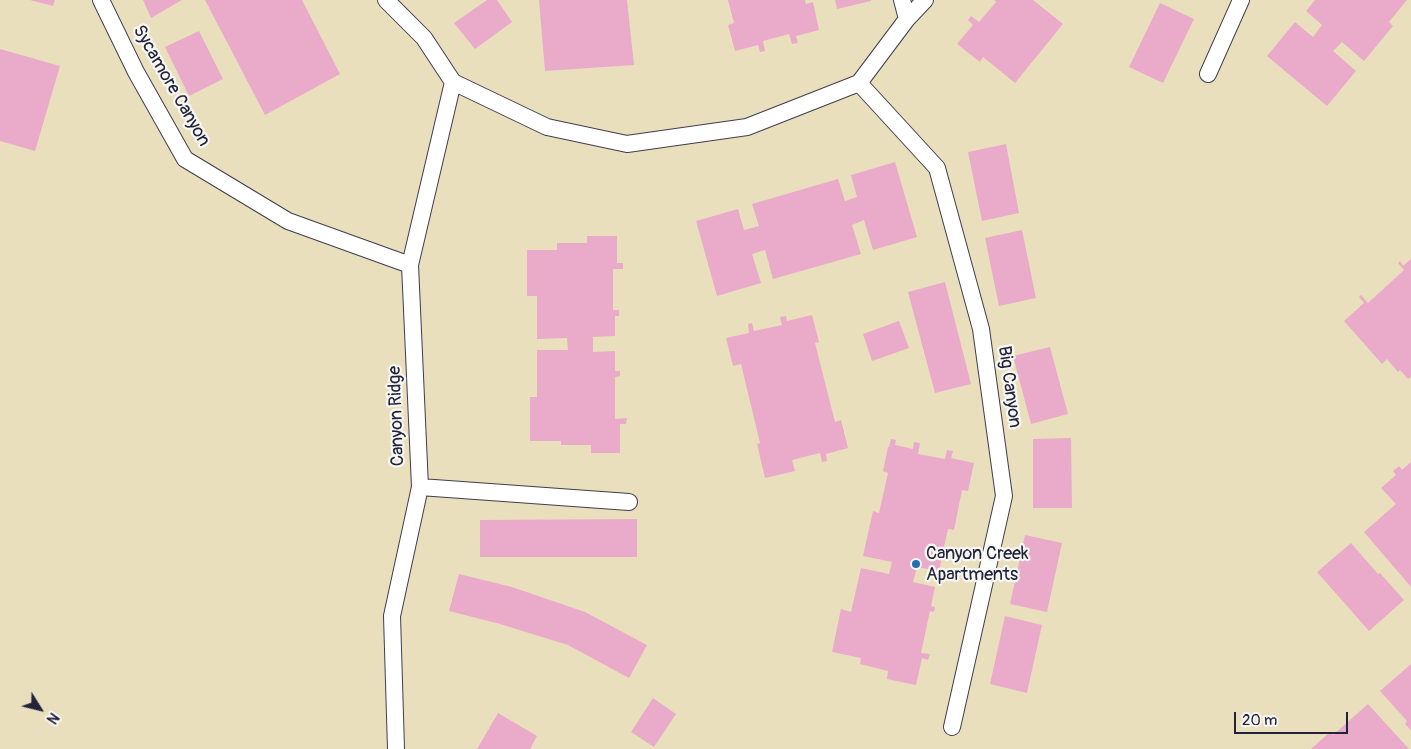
<!DOCTYPE html>
<html>
<head>
<meta charset="utf-8">
<style>
	body { margin:0 }
	#map { position:relative; width:1411px; height:749px; overflow:hidden; background:#e9dfbc; font-family:Pangolin,sans-serif }
	canvas { display:block }
	.north { position:absolute; left:15px; top:684px; width:50px; height:50px; -webkit-text-stroke:4px #f6f6f2; paint-order:stroke; rotate:126deg; font-size:14px; font-weight:700; line-height:20px; text-align:center; color:#22223b }
	.north::after { content:''; display:block; margin:auto; width:18px; height:22px; background:#22223b; clip-path:polygon(50% 0,100% 100%,50% 72%,0 100%) }
	.scale { position:absolute; left:1234px; top:712px; width:114px; height:22px; box-sizing:border-box; border:2px solid #22223b; border-top:0; padding-left:6px; font-size:15px; line-height:18px; white-space:nowrap; color:#22223b; -webkit-text-stroke:4px #f6f6f2; paint-order:stroke }
</style>
</head>
<body>
<div id="map">
<canvas width="1411" height="749"></canvas>
<div class="north">N</div>
<div class="scale">20 m</div>
</div>
<script>
const ctx = document.querySelector('canvas').getContext('2d');
ctx.lineJoin = 'round';
function fill(path, color) { ctx.fillStyle = color; ctx.fill(path, 'evenodd'); }
function trace(path, color, width, dash) { ctx.strokeStyle = color; ctx.lineWidth = width; ctx.lineCap = dash ? 'butt' : 'round'; ctx.setLineDash(dash || []); ctx.stroke(path); }
function write(font, color, halo, rows, align = 'center') {
  ctx.font = font + ' Pangolin,sans-serif'; ctx.lineWidth = 4.5; ctx.setLineDash([]); ctx.textBaseline = 'middle'; ctx.strokeStyle = halo; ctx.fillStyle = color; for (const [text, x, y, turn = 0] of rows) {
    ctx.save(); ctx.translate(x, y); ctx.rotate((+turn || 0) * Math.PI / 180); ctx.textAlign = isNaN(turn) ? turn : align; if (halo) ctx.strokeText(text, 0, 0); ctx.fillText(text, 0, 0); ctx.restore();
  }
}
fill(new Path2D(`
	M 30,0 L 55,0 L 53,6 Z
	M 143,0 L 182,0 L 151,18 Z
	M 205,0 L 302,0 L 340,74 L 265,115 Z
	M 487,0 L 497,0 L 512,22 L 475,49 L 454,23 Z
	M 539,0 L 627,0 L 634,65 L 545,71 Z
	M 728,0 L 805,0 L 806,4 L 813,2 L 819,30 L 796,36 L 798,43 L 792,44 L 789,34 L 763,41 L 765,51 L 760,52 L 758,45 L 735,51 L 728,25 L 734,23 Z
	M 835,0 L 871,0 L 871,1 L 837,9 Z
	M 994,0 L 1033,0 L 1063,24 L 1015,83 L 983,57 L 980,62 L 957,44 L 973,25 L 968,20 L 971,16 L 979,22 L 996,2 Z
	M 1315,0 L 1407,0 L 1389,22 L 1393,26 L 1364,61 L 1342,42 L 1333,51 L 1356,71 L 1327,106 L 1267,56 L 1295,22 L 1313,37 L 1322,25 L 1306,11 Z
	M 1160,3 L 1194,19 L 1163,83 L 1129,67 Z
	M 199,31 L 223,79 L 189,96 L 165,47 Z
	M 0,49 L 60,66 L 35,151 L 0,141 Z
	M 1006,144 L 1019,213 L 982,221 L 968,152 Z
	M 895,162 L 917,237 L 873,250 L 864,220 L 852,225 L 861,254 L 773,279 L 765,250 L 752,254 L 761,283 L 717,296 L 696,221 L 738,209 L 744,230 L 759,226 L 752,204 L 838,179 L 845,201 L 857,197 L 851,175 Z
	M 1022,230 L 1036,298 L 999,306 L 985,238 Z
	M 587,236 L 617,236 L 617,263 L 623,263 L 623,269 L 613,269 L 613,310 L 619,310 L 619,316 L 615,316 L 615,336 L 593,337 L 593,352 L 615,351 L 615,371 L 620,371 L 620,376 L 615,377 L 615,419 L 627,418 L 626,424 L 620,424 L 620,453 L 591,453 L 591,445 L 561,445 L 561,441 L 530,441 L 530,397 L 537,397 L 537,350 L 568,350 L 567,338 L 537,339 L 537,296 L 527,296 L 527,250 L 557,250 L 557,243 L 587,243 Z
	M 1411,259 L 1411,377 L 1408,379 L 1400,370 L 1398,372 L 1387,359 L 1382,364 L 1344,321 L 1364,303 L 1359,297 L 1361,295 L 1368,303 L 1404,270 L 1398,263 L 1400,261 L 1403,266 Z
	M 945,282 L 971,384 L 935,393 L 908,292 Z
	M 812,315 L 819,342 L 815,343 L 835,422 L 841,420 L 848,448 L 826,454 L 827,461 L 822,462 L 820,453 L 792,460 L 795,471 L 765,478 L 757,444 L 760,443 L 741,364 L 733,366 L 726,338 L 749,333 L 748,324 L 752,323 L 754,331 L 782,325 L 780,317 L 786,316 L 787,321 Z
	M 899,321 L 909,348 L 872,361 L 863,334 Z
	M 1050,347 L 1068,414 L 1031,424 L 1013,356 Z
	M 1071,438 L 1072,508 L 1033,508 L 1033,439 Z
	M 891,439 L 896,440 L 895,445 L 913,449 L 914,442 L 920,443 L 918,454 L 945,459 L 947,450 L 953,451 L 951,458 L 974,463 L 968,491 L 962,490 L 954,530 L 948,529 L 944,547 L 949,548 L 948,554 L 943,553 L 939,571 L 917,567 L 913,582 L 935,587 L 931,606 L 935,607 L 934,612 L 930,611 L 921,653 L 930,654 L 928,660 L 922,658 L 916,685 L 887,679 L 888,671 L 860,664 L 861,658 L 832,652 L 841,609 L 851,612 L 861,568 L 889,574 L 892,562 L 863,556 L 873,511 L 879,513 L 888,473 L 883,471 L 888,447 L 889,447 Z
	M 1411,462 L 1411,587 L 1364,532 L 1396,504 L 1381,488 L 1396,475 L 1393,471 L 1399,466 L 1402,470 Z
	M 637,519 L 637,557 L 480,557 L 480,520 Z
	M 1025,535 L 1062,543 L 1047,612 L 1010,604 Z
	M 1351,543 L 1378,574 L 1380,573 L 1404,600 L 1369,631 L 1317,572 Z
	M 459,574 L 512,587 L 585,612 L 647,645 L 629,678 L 568,645 L 500,624 L 449,611 Z
	M 1005,616 L 1042,625 L 1027,693 L 990,684 Z
	M 1411,664 L 1411,730 L 1405,724 L 1407,721 L 1380,691 Z
	M 653,698 L 676,714 L 654,747 L 631,732 Z
	M 1368,704 L 1409,749 L 1311,749 L 1330,732 L 1333,735 Z
	M 498,713 L 537,736 L 530,749 L 477,749 Z`), '#eaabca');
const service = new Path2D(`
	M 101,0 L 136,72 L 185,159 L 288,221 L 410,265
	M 386,0 L 424,38 L 453,82 L 547,127 L 627,144 L 747,127 L 859,83 L 907,19 L 925,0
	M 902,0 L 907,19
	M 1208,74 L 1241,0
	M 859,83 L 937,168 L 981,329 L 1004,496 L 952,727
	M 420,487 L 629,502
	M 396,749 L 392,616 L 420,487 L 410,265 L 453,82`);
trace(service, '#403e4e', 18);
trace(service, '#fff', 16);
for (const [x, y, r, color] of [
	[916,564,5,"#1f6fb2"]
]) { const dot = new Path2D(); dot.arc(x, y, r, 0, 2 * Math.PI); ctx.fillStyle = color; ctx.fill(dot); trace(dot, '#f6f6f2', 2); }
write('18px', '#22223b', '#f6f6f2', [
	["Sycamore Canyon",171,86,60],
	["Big Canyon",1009,387,82],
	["Canyon Ridge",397,416,-92]
]);
write('18px', '#22223b', '#f6f6f2', [
	["Canyon Creek",926,554],
	["Apartments",926,575]
], 'left');
</script>
</body>
</html>
